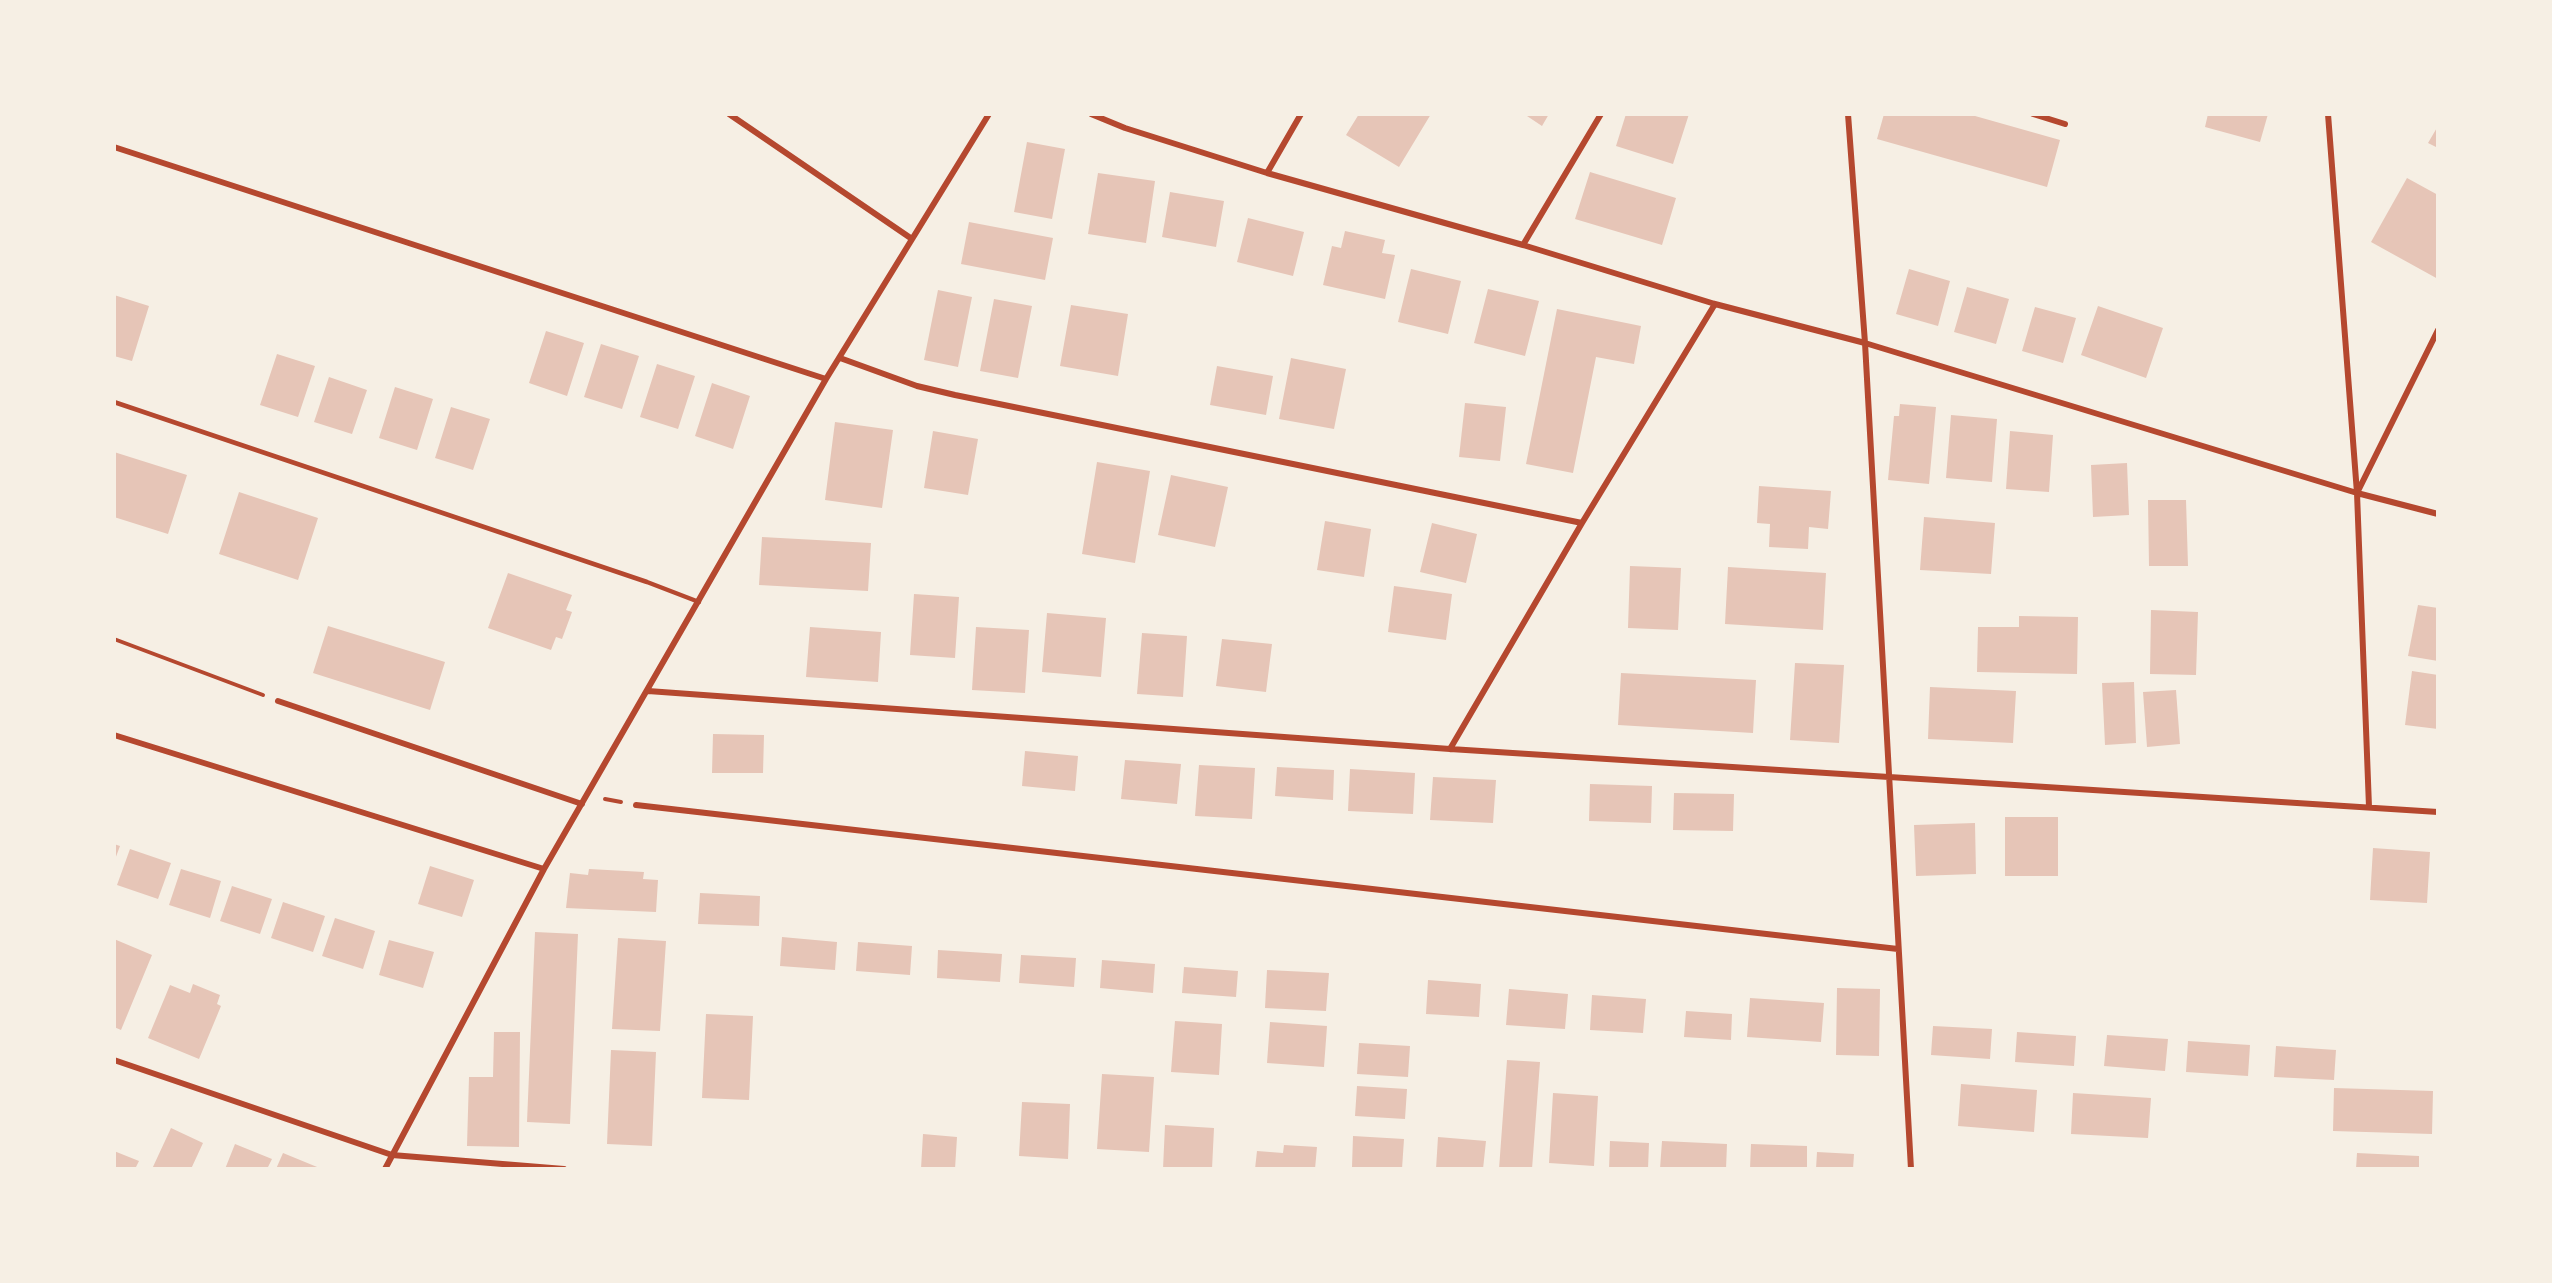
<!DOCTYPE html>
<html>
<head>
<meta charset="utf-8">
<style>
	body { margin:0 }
	#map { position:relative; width:2552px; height:1283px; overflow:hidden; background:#f6efe4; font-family:Inter,sans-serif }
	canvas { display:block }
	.frame { position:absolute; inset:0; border:116px solid #f6efe4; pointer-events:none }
</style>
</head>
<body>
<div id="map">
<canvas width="2552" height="1283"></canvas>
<div class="frame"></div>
</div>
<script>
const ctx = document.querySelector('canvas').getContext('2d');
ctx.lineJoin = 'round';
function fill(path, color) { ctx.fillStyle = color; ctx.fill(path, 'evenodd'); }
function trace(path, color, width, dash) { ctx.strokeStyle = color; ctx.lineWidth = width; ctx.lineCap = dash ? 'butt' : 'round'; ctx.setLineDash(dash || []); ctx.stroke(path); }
fill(new Path2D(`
	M 1359,114 L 1431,114 L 1399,167 L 1346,135 Z
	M 1524,114 L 1549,114 L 1542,126 Z
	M 1626,114 L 1689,114 L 1673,164 L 1616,146 Z
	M 1884,114 L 1968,114 L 2060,140 L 2047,187 L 1877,139 Z
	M 2208,114 L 2268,114 L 2260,142 L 2205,127 Z
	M 2438,126 L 2438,148 L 2428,143 Z
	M 1027,142 L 1065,149 L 1052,219 L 1014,212 Z
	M 1590,172 L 1676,198 L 1662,245 L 1575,219 Z
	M 1098,173 L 1155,181 L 1146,243 L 1088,234 Z
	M 2407,178 L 2438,195 L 2438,279 L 2371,242 Z
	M 1170,192 L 1224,201 L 1216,247 L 1162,237 Z
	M 1248,218 L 1304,232 L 1293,276 L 1237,262 Z
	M 969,222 L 1053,238 L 1045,280 L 961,264 Z
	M 1345,231 L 1385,240 L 1382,253 L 1395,255 L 1385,299 L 1323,285 L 1332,246 L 1341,248 Z
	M 1411,269 L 1461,281 L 1448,334 L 1398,322 Z
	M 1909,269 L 1950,281 L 1938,326 L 1896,314 Z
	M 1967,287 L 2009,299 L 1996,344 L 1954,332 Z
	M 1488,289 L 1539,301 L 1525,356 L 1474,343 Z
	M 938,290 L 972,297 L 958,367 L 924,360 Z
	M 114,295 L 149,306 L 132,361 L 114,356 Z
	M 994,299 L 1032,306 L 1018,378 L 980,371 Z
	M 1071,305 L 1128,314 L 1118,376 L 1060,366 Z
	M 2098,306 L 2163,328 L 2146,378 L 2081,355 Z
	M 2035,307 L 2076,318 L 2063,363 L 2022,351 Z
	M 1557,309 L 1641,326 L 1634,364 L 1596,357 L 1573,473 L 1526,464 Z
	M 546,331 L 584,343 L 567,396 L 529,383 Z
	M 601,344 L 639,356 L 622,409 L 584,397 Z
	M 277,354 L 315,366 L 298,417 L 260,405 Z
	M 1291,358 L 1346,369 L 1334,429 L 1279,419 Z
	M 657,364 L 695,376 L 678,429 L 640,417 Z
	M 1217,366 L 1273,376 L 1266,415 L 1210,405 Z
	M 329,377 L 367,390 L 352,434 L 314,422 Z
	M 712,383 L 750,396 L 733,449 L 695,436 Z
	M 395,387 L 433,399 L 417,450 L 379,438 Z
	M 1465,403 L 1506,407 L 1500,461 L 1459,457 Z
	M 1900,404 L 1936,407 L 1929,484 L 1888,480 L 1894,416 L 1899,416 Z
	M 451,407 L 490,419 L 473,470 L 435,458 Z
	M 1951,415 L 1997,419 L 1992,482 L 1946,478 Z
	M 835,422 L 893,430 L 882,508 L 825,500 Z
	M 933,431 L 978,439 L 968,495 L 924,488 Z
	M 2010,431 L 2053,435 L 2049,492 L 2006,489 Z
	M 114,452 L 187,475 L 168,534 L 114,517 Z
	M 1097,462 L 1150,471 L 1135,563 L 1082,554 Z
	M 2127,463 L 2129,515 L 2093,517 L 2091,465 Z
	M 1171,475 L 1228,487 L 1215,547 L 1158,535 Z
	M 1759,486 L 1831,491 L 1828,529 L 1809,527 L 1808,549 L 1769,547 L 1770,524 L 1757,523 Z
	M 239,492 L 318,518 L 298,580 L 219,554 Z
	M 2148,500 L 2186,500 L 2188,566 L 2149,566 Z
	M 1924,517 L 1995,523 L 1991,574 L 1920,570 Z
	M 1325,521 L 1371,529 L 1364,577 L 1317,570 Z
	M 1432,523 L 1477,534 L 1466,583 L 1420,572 Z
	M 762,537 L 871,543 L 868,591 L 759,585 Z
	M 1630,566 L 1681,568 L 1678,630 L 1628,628 Z
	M 1728,567 L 1826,573 L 1823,630 L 1725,624 Z
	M 508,573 L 572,595 L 566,610 L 572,612 L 562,639 L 556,637 L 551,650 L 488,628 Z
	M 1394,586 L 1452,594 L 1446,640 L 1388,632 Z
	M 914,594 L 959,597 L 955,658 L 910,655 Z
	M 2418,605 L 2438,608 L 2438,661 L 2408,656 Z
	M 2151,610 L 2198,612 L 2196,675 L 2150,674 Z
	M 1047,613 L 1106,618 L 1101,677 L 1042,672 Z
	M 2019,616 L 2078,617 L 2077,674 L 1977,672 L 1978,627 L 2019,627 Z
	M 328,626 L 445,662 L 430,710 L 313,673 Z
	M 810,627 L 881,632 L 878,682 L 806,677 Z
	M 976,627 L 1029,630 L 1025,693 L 972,690 Z
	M 1142,633 L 1187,636 L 1183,697 L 1137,694 Z
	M 1222,639 L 1272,644 L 1266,692 L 1216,686 Z
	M 1795,663 L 1844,665 L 1839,743 L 1790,740 Z
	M 2412,671 L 2438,675 L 2438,729 L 2405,725 Z
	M 1621,673 L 1756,680 L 1753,733 L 1618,725 Z
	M 2134,682 L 2136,743 L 2105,745 L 2102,683 Z
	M 1930,687 L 2016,691 L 2013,743 L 1928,739 Z
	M 2176,690 L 2180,744 L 2147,747 L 2143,692 Z
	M 713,734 L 764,735 L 763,773 L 712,773 Z
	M 1025,751 L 1078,756 L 1075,791 L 1022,786 Z
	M 1125,760 L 1181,764 L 1177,804 L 1121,799 Z
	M 1199,765 L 1255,768 L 1252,819 L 1195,816 Z
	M 1277,767 L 1334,770 L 1333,800 L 1275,796 Z
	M 1350,769 L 1415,773 L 1413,814 L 1348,811 Z
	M 1433,777 L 1496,780 L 1493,823 L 1430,820 Z
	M 1590,784 L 1652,786 L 1651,823 L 1589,821 Z
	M 1674,793 L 1734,794 L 1733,831 L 1673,830 Z
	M 2005,817 L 2058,817 L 2058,876 L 2005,876 Z
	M 1975,823 L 1976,874 L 1916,876 L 1914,825 Z
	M 114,844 L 120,846 L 114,862 Z
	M 2373,848 L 2430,852 L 2427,903 L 2370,900 Z
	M 130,849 L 171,863 L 158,899 L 117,885 Z
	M 430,866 L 474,880 L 462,917 L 418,904 Z
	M 181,869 L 221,881 L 210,918 L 169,905 Z
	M 589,869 L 644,872 L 643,879 L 658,880 L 656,912 L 566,908 L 570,873 L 588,875 Z
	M 232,886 L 272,899 L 260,934 L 220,921 Z
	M 700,893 L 760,896 L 759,926 L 698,924 Z
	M 283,902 L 325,916 L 313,952 L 271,938 Z
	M 335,918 L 375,931 L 363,969 L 322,956 Z
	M 535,932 L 578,934 L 570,1124 L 527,1122 Z
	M 782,937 L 837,942 L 835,970 L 780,966 Z
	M 618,938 L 666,941 L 660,1031 L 612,1029 Z
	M 114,939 L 152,955 L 121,1030 L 114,1027 Z
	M 389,940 L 434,952 L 423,988 L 379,975 Z
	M 858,942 L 912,946 L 910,975 L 856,971 Z
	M 938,950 L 1002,954 L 1000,982 L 937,978 Z
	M 1021,955 L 1076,958 L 1074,987 L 1019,983 Z
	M 1102,960 L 1155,964 L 1153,993 L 1100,988 Z
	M 1184,967 L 1238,971 L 1236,997 L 1182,993 Z
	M 1267,970 L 1329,973 L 1326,1011 L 1265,1008 Z
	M 1428,980 L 1481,984 L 1479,1017 L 1426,1014 Z
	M 193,984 L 220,995 L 217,1004 L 221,1006 L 199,1059 L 148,1038 L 170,985 L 190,993 Z
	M 1837,988 L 1880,989 L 1879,1056 L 1836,1055 Z
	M 1509,989 L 1568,994 L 1565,1029 L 1506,1025 Z
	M 1592,995 L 1646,999 L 1643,1033 L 1590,1030 Z
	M 1750,998 L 1824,1003 L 1821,1042 L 1747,1037 Z
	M 1686,1011 L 1732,1014 L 1731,1040 L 1684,1037 Z
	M 706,1014 L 753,1016 L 749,1100 L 702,1098 Z
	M 1175,1021 L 1222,1024 L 1219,1075 L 1171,1072 Z
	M 1270,1022 L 1327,1026 L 1324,1067 L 1267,1063 Z
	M 1933,1026 L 1992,1029 L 1990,1059 L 1931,1055 Z
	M 494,1032 L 520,1032 L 519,1147 L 467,1146 L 469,1077 L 493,1077 Z
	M 2017,1032 L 2076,1036 L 2074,1066 L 2015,1062 Z
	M 2107,1035 L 2168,1039 L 2165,1071 L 2104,1066 Z
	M 2188,1041 L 2250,1045 L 2248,1076 L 2186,1072 Z
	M 1359,1043 L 1410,1046 L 1408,1077 L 1357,1074 Z
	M 2276,1046 L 2336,1050 L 2334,1080 L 2274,1077 Z
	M 611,1050 L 656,1052 L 652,1146 L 607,1144 Z
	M 1507,1060 L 1540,1062 L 1532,1169 L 1499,1169 Z
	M 1102,1074 L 1154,1077 L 1149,1152 L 1097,1149 Z
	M 1961,1084 L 2037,1090 L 2034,1132 L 1958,1126 Z
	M 1357,1086 L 1407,1089 L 1405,1119 L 1355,1116 Z
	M 2334,1088 L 2433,1091 L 2432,1134 L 2333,1131 Z
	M 1553,1093 L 1598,1096 L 1594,1166 L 1549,1163 Z
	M 2073,1093 L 2151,1098 L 2148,1138 L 2071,1134 Z
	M 1022,1102 L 1070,1104 L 1068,1159 L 1019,1156 Z
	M 1165,1125 L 1214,1128 L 1212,1169 L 1163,1169 Z
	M 171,1128 L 203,1143 L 191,1169 L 152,1169 Z
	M 923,1134 L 957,1137 L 955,1169 L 921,1169 Z
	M 1353,1136 L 1404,1139 L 1402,1169 L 1352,1167 Z
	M 1438,1137 L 1486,1141 L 1483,1169 L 1436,1169 Z
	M 1610,1141 L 1649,1143 L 1648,1169 L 1609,1169 Z
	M 1662,1141 L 1727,1144 L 1726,1169 L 1660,1169 Z
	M 235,1144 L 272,1159 L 267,1169 L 225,1169 Z
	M 1751,1144 L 1807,1146 L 1807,1169 L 1750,1169 Z
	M 1284,1145 L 1317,1147 L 1315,1169 L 1255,1169 L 1257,1151 L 1283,1153 Z
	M 114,1151 L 139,1161 L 135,1169 L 114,1169 Z
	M 1817,1152 L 1854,1154 L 1853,1169 L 1816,1169 Z
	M 283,1153 L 322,1169 L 276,1169 Z
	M 2357,1153 L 2419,1156 L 2419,1169 L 2356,1169 Z`), '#e6c5b7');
trace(new Path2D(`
	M 114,639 L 263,695
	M 605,799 L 621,802`), '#b5482f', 4);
trace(new Path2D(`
	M 114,402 L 647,582 L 699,602`), '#b5482f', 4.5);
trace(new Path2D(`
	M 729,114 L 912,239
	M 1091,114 L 1125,128 L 1267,173 L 1523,245 L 1715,304 L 1865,343 L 2357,493 L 2438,514
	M 1848,114 L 1865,343 L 1911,1169
	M 2033,114 L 2065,124
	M 2328,114 L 2357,493 L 2369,807
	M 114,147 L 826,379
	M 1267,173 L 1301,114
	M 1523,245 L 1601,114
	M 840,358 L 917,386 L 955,395 L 1582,523
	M 2358,491 L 2438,330
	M 648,691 L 1450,749 L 2438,812
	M 278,701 L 582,804
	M 114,735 L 544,869
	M 1450,749 L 1582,523 L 1715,304
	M 636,805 L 1898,949
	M 114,1060 L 392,1155 L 564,1169
	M 385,1169 L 544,869 L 826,379 L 989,114`), '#b5482f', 6);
</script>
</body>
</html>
